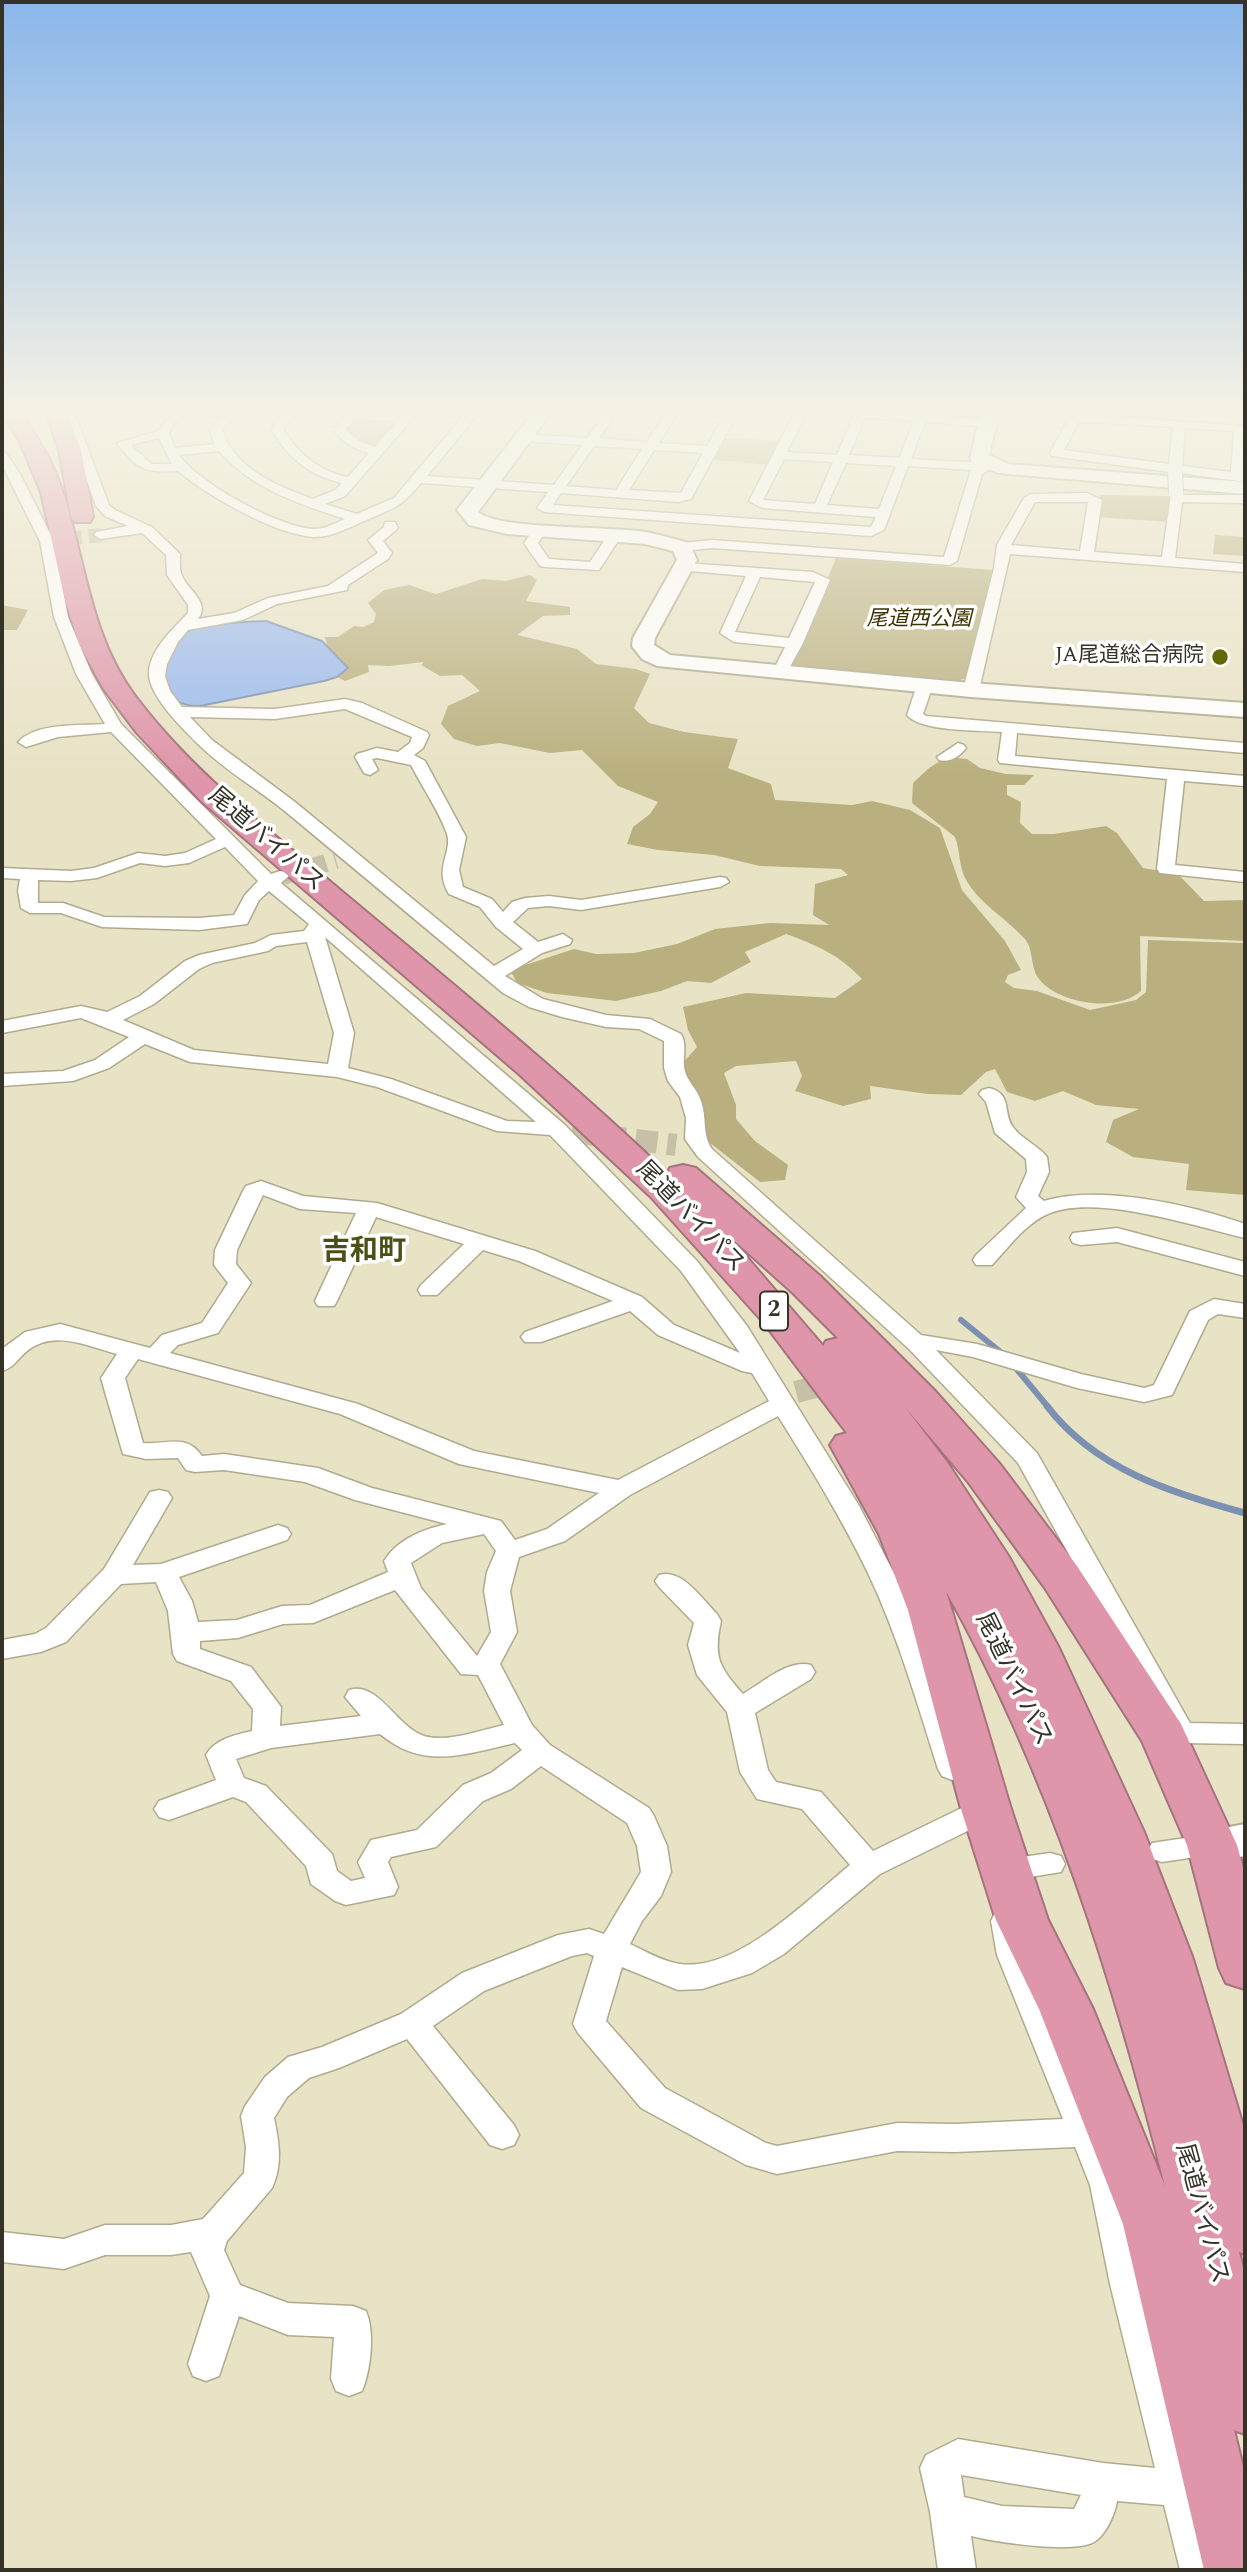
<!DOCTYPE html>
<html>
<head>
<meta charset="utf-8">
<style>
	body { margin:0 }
	#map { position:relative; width:1247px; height:2572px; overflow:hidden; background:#e9e3c6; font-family:Spectral,serif }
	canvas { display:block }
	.frame { position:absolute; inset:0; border:4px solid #353227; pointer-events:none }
</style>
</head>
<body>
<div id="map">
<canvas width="1247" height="2572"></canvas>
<div class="frame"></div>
</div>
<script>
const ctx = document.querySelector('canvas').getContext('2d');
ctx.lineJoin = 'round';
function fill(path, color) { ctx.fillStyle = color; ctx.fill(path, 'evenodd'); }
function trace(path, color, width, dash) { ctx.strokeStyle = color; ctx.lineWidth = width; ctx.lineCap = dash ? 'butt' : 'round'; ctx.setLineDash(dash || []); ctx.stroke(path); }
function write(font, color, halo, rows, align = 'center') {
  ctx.font = font + ' Spectral,"Noto Sans JP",serif'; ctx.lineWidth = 7; ctx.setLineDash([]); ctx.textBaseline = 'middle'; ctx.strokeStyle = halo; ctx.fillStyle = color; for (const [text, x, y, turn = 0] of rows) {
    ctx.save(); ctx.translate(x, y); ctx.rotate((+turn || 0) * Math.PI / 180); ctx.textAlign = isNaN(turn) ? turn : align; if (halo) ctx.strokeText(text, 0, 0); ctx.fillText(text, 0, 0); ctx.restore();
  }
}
fill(new Path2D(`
	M 355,418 L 401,422 L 379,449 L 360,442 L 346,431 Z
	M 724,438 L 781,441 L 770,465 L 712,460 Z
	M 1100,495 L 1172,496 L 1169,522 L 1097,517 Z
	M 1215,535 L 1245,537 L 1245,556 L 1213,554 Z
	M 836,558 L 993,570 L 966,678 L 957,681 L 799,667 L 792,665 Z
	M 530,575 L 537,580 L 526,601 L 570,607 L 570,615 L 543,616 L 517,635 L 577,649 L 596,664 L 636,669 L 650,674 L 634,708 L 649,723 L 684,732 L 738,739 L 728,768 L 771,784 L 775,800 L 852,805 L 872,801 L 910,810 L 940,828 L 962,890 L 1005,941 L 1021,970 L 1008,975 L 1005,982 L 1014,988 L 1037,991 L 1090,1010 L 1136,1000 L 1146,992 L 1148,940 L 1245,943 L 1245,1195 L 1186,1190 L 1189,1164 L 1133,1157 L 1106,1142 L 1113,1120 L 1139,1109 L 1096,1105 L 1063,1091 L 1035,1101 L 1007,1092 L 995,1069 L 986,1072 L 961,1095 L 928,1094 L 870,1086 L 871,1099 L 843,1106 L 795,1091 L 802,1076 L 796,1061 L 736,1066 L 724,1073 L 736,1105 L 736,1119 L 755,1141 L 788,1165 L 785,1180 L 760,1182 L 701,1136 L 698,1095 L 685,1083 L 681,1065 L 697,1047 L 688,1030 L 683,1007 L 746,993 L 835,998 L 862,979 C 840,955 816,945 786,934 L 745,952 L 751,962 L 711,983 L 687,981 L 661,991 L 616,1001 L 547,993 L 517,983 L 510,970 L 574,949 L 596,954 L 634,953 L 677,944 L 715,929 L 770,923 L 829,925 L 813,915 L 815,884 L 848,875 L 841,869 L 760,866 L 714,855 L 658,850 L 627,844 L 633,827 L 650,814 L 658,802 L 618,786 L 582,750 L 550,753 L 500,743 L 477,746 L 454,739 L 441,724 L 448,706 L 480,691 L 462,675 L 440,676 L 421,665 L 424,662 L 389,666 L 368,665 L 369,672 L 345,681 L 337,677 L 347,668 L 329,651 L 325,637 L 338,637 L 354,626 L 363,627 L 374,622 L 376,614 L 368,603 L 384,590 L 409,585 L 436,594 L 482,579 L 505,581 Z
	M 2,605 L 28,610 L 17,630 L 2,630 Z
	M 947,757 L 967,759 L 980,768 L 1006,774 L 1034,775 L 1024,785 L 1007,785 L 1007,795 L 1021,802 L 1020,823 L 1032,834 L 1054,834 L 1106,826 L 1117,833 L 1143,868 L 1178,874 L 1204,901 L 1245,900 L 1245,941 L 1140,936 L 1141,991 C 1117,1013 1059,1004 1039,979 C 1030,968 1034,950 1025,939 C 1006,918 978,903 965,878 C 959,866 960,850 955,837 L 912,803 L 913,783 L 929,768 Z`), '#bab07f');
const water = new Path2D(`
	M 266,621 L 322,641 L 348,668 L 337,677 L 324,681 L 200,706 C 157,708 155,662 180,636 C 193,623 248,622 266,621 Z`);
fill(water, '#9abaee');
trace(water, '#7c91b2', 2);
trace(new Path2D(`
	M 961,1320 L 1003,1354
	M 1015,1367 L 1048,1407`), '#7c91b2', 6);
trace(new Path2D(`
	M 1047,1406 C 1095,1469 1171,1493 1245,1513`), '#7c91b2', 7);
trace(new Path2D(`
	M 47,541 L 101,535`), '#c5c0a6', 14, [14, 7]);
trace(new Path2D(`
	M 283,876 L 336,860`), '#c5c0a6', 18, [18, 9]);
trace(new Path2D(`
	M 572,1132 L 676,1145
	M 796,1392 L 841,1380`), '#c5c0a6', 22, [22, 10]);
const street = new Path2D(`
	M 63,414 L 75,414 L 109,505 L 115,510 L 152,527 L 180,554 C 180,561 179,570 182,576 C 188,590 211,603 198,619 L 234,613 L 268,598 L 328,586 L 378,553 L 368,540 L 384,527 L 385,522 L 395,522 L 398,528 L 383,541 L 392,553 L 388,559 L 348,585 L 347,590 L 277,604 L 243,620 L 188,630 L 178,642 L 167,664 L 165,676 L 170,691 L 182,707 L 275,709 L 345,699 L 362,703 L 427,732 L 429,735 L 423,748 L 414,755 L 425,761 L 466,837 L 459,870 L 463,887 L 492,899 L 503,912 L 512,902 L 525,898 L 549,896 L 581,900 L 720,877 L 726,878 L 729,882 L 720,887 L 581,910 L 549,906 L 528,908 L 513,922 L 538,942 L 563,934 L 572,940 L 570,944 L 542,953 L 505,976 L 543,999 L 606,1015 L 650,1019 L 681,1034 C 687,1043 683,1056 684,1067 C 686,1081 697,1088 701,1101 C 707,1118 702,1135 712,1149 L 921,1335 L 977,1344 L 1081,1374 L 1144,1388 L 1154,1385 L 1190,1311 L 1214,1299 L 1245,1304 L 1245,1318 L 1218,1314 L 1208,1320 L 1172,1395 L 1144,1402 L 1077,1388 L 973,1357 L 936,1350 L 1037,1453 L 1190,1723 L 1245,1724 L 1245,1744 L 1182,1743 L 1172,1740 L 1018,1463 L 909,1349 L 698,1157 L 685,1139 L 686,1118 L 680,1097 L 668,1081 L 664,1068 L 664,1041 L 639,1029 L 606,1027 L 562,1017 L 529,1007 L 503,993 C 431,933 359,872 286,812 C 258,789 224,770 198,744 C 183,729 150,697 149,675 C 148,651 173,629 188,613 L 188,605 L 167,575 L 166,555 L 142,533 L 101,539 L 94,535 L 96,532 L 128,526 L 105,516 L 96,506 ZM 345,709 L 412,737 L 410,743 L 398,752 L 377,748 L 357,754 L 355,757 L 364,773 L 370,775 L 378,770 L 372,759 L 377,758 L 411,765 C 422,787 439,811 447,834 C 453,852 433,868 449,894 L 480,907 L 496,927 L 523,949 L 494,966 L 295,802 L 212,740 L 190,717 L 275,719 Z
	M 171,414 L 185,414 L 173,425 L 169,433 L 175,448 L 214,444 L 210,428 L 224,414 L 237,414 L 222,429 C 233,468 277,486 313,499 L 335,490 L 342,483 C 310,476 287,457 271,429 L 283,414 L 296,414 L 283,429 C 297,453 320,472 348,477 L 369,453 C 354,449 342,443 334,429 L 346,414 L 358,414 L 346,429 C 353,439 363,444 375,447 L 404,414 L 417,414 L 345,496 L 325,504 L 357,514 L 394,498 L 465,414 L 478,414 L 427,476 L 554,485 L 582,445 L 524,441 L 520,440 L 520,434 L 587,438 L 604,414 L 616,414 L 599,438 L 647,442 L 665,414 L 677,414 L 659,443 L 707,446 L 725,414 L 737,414 L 691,499 L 678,502 L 561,493 L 553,505 L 871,527 L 876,517 L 762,508 L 749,501 L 794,414 L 806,414 L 787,452 L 837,455 L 854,414 L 921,414 L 992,420 L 992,426 L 988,427 L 925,422 L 911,459 L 985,463 L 992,461 L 998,465 L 982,474 L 957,561 L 950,565 L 712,548 L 682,551 L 675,547 L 682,543 L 712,540 L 944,557 L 971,470 L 908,466 L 884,530 L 871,536 L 544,512 L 537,508 L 548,492 L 421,483 C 401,507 396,507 369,519 C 351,526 332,538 313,537 C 274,534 208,496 178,471 C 145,473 137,470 117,443 L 158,431 ZM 865,418 L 914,421 L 899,458 L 849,455 ZM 159,438 L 172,464 L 151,464 L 131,445 ZM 594,446 L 642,449 L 616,490 L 566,486 ZM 654,450 L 703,453 L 681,493 L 629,490 ZM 219,451 C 252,489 299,504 345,519 C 335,523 326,529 314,529 C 278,527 200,484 179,455 ZM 784,459 L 833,462 L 815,504 L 763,500 ZM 846,463 L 896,466 L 879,509 L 827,505 Z
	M 1083,414 L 1244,426 L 1245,482 L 1181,473 L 1175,476 L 1169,472 L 1052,456 L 1050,453 L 1069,418 ZM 1084,422 L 1173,427 L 1169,464 L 1064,450 L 1078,423 ZM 1185,428 L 1234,431 L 1231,472 L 1182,466 Z
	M 2,452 L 6,453 L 20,474 L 54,541 L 68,617 L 92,674 L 121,724 L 271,874 L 280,871 L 286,872 L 289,876 L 281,883 L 565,1125 L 697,1261 L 747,1326 L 858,1504 L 895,1575 L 932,1665 L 966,1769 L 962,1776 L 952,1780 L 942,1776 L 938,1769 C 917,1703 898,1636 868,1573 C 842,1519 810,1467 778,1416 L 630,1495 L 565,1541 L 519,1557 L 510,1591 L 517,1632 L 500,1664 L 532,1725 L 550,1745 L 649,1808 L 654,1816 L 667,1846 L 671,1872 L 661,1896 L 642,1921 L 630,1944 C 645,1951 664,1962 680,1964 C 738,1972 809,1898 850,1865 L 802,1809 L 757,1799 L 740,1772 L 727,1712 L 697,1675 L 688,1645 L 694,1623 L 659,1587 L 655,1581 L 659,1575 C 682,1568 702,1599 717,1614 L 721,1621 C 713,1657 719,1667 743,1694 C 762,1683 788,1659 811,1665 L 815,1672 L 811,1679 L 755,1713 L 768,1770 L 776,1782 L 821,1792 L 873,1851 L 976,1801 L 986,1798 L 996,1801 L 1001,1809 L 996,1817 L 880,1874 L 784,1954 L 752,1973 L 702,1989 L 678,1990 L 622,1967 L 606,2021 L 665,2088 L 766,2143 L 777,2146 L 897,2123 L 955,2124 L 1063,2119 L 997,1955 L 991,1921 L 995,1913 L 1006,1909 L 1017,1913 L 1021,1921 L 1027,1955 L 1124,2185 L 1144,2284 L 1218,2570 L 1180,2570 L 1164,2505 L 1117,2501 C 1115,2514 1106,2535 1094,2542 C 1074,2554 995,2542 971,2536 L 976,2570 L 938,2570 L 930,2512 L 920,2468 L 926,2455 L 958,2439 L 1103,2463 L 1155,2468 L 1110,2284 L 1090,2185 L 1075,2147 L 955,2152 L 897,2151 L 777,2174 L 746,2165 L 641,2108 L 578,2033 L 573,2024 L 594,1956 L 587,1953 L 572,1956 L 484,1991 L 433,2026 L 514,2125 L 519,2135 L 514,2145 L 502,2149 L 490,2145 L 407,2039 L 339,2068 L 309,2078 L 287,2097 L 274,2118 C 279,2142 283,2165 272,2188 L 227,2241 L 224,2250 L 240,2285 L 288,2303 L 353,2306 L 366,2311 C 375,2332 371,2370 362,2391 L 349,2396 L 336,2391 L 331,2379 L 334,2337 L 288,2335 L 239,2316 L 219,2376 L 206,2381 L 193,2376 L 188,2364 L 210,2296 L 191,2252 L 171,2255 L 105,2255 L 64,2269 L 2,2262 L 2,2232 L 64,2239 L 105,2225 L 171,2225 L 203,2219 L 244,2173 L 246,2147 L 241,2116 L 245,2106 L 265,2077 L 288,2057 L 322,2047 L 401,2014 L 462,1973 L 558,1935 L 589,1929 L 604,1934 L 641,1872 L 637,1846 L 627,1823 L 541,1766 L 511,1789 L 483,1801 L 436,1847 L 391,1857 L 388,1862 L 398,1887 L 394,1895 L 346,1905 L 335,1901 L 311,1884 L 306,1866 L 246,1802 L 233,1797 L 169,1820 L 159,1817 L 154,1809 L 159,1801 L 216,1780 L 206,1755 C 215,1739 235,1735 252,1731 L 253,1709 L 231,1681 L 177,1661 L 173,1654 L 168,1611 L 156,1582 L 121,1584 L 66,1642 L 41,1652 L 2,1659 L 2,1640 L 35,1634 L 46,1628 L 104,1569 L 150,1492 L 159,1490 L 168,1492 L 172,1498 L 133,1565 L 161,1564 L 278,1525 L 287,1528 L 291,1534 L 287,1540 L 179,1577 L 192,1601 L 198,1622 L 237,1620 L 282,1606 L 310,1605 L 388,1572 L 384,1561 C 397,1540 423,1529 447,1524 L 355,1500 L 305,1482 L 224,1470 L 195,1472 L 186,1470 L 178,1458 L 146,1459 L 123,1454 L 101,1378 L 117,1354 C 87,1346 54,1329 27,1351 C 18,1358 14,1368 2,1371 L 2,1349 L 25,1332 L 60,1324 L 150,1348 L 162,1335 L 202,1323 L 228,1283 L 214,1265 L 215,1250 L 243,1191 L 246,1186 L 261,1181 L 303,1196 L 377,1203 L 535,1251 L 642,1297 L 674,1325 L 740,1353 L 681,1271 L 550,1135 L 497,1131 L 377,1087 L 337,1077 L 190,1062 L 145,1044 L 109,1068 L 73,1081 L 2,1086 L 2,1074 L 63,1071 L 95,1060 L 129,1037 L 81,1018 L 2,1033 L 2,1021 L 81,1006 L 107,1012 L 140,996 L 185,961 L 199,955 L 255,943 L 271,935 L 304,931 L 309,924 L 269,891 L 259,900 L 247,924 L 199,930 L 102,927 L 61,913 L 30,913 L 21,908 L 18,891 L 20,879 L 2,878 L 2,868 L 71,871 L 94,868 L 138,853 L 165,856 L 185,853 L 216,839 L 111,732 L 58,737 L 26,747 L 18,742 C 37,722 80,726 105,724 L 76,674 L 54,617 L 40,541 L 2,465 ZM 225,847 L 258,881 L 245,895 L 234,915 L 199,918 L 104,917 L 63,903 L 38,903 L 38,880 L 71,881 L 97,878 L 140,863 L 165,866 L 189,863 ZM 325,937 L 536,1122 L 507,1121 L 391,1079 L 348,1068 L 354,1033 ZM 307,942 L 334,1033 L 328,1064 L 194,1050 L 123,1020 L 154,1004 L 199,969 L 212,963 L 268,951 L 276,946 ZM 263,1195 L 300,1209 L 356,1213 L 315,1301 L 318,1306 L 334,1306 L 337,1301 L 376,1217 L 464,1244 L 421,1285 L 418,1290 L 421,1295 L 437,1295 L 483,1250 L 519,1261 L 613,1301 L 525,1332 L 521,1337 L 525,1342 L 541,1342 L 630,1311 L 658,1335 L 742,1371 L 752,1373 L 769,1401 L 618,1480 L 474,1451 L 358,1404 L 170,1353 L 178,1345 L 218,1333 L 251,1283 L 236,1264 L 237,1250 ZM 138,1359 L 340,1414 L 459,1464 L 599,1493 L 547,1529 L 515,1540 L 501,1521 L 372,1488 L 318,1468 L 224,1454 L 202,1456 C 186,1433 167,1445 143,1443 L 125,1378 ZM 484,1534 L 496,1551 L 487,1572 L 484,1591 L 491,1632 L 477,1656 L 421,1588 L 411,1563 L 442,1543 ZM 395,1590 L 461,1674 L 478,1675 L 504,1725 C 481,1730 447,1743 424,1736 C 396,1727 379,1681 349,1690 L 345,1697 L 361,1716 L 280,1726 L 281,1707 L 251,1667 L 200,1649 L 200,1641 L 238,1638 L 283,1624 L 313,1623 ZM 380,1734 C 425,1771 464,1754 515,1743 L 522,1750 L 491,1773 L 463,1785 L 417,1830 L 371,1840 L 358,1862 L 365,1878 L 351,1881 L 337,1871 L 332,1854 L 266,1786 L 244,1778 L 236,1759 L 271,1748 ZM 961,2475 L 1081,2495 L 1074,2509 L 1002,2506 L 964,2497 Z
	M 1087,493 L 1102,500 L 1094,552 L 1162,557 L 1171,495 L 1245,495 L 1245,503 L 1182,502 L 1175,558 L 1245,564 L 1245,572 L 1010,554 L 979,690 L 971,695 L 966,693 L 963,690 L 994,568 L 997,545 L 1024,498 L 1031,494 ZM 1035,502 L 1088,502 L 1080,551 L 1011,545 Z
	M 540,526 L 547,530 L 538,543 L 549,559 L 590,562 L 610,532 L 615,531 L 622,535 L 599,570 L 545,567 L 540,566 L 524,543 L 535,527 Z
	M 684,563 L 813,572 L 830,580 L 803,643 L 785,676 L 780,678 L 772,673 L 785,647 L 734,642 L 720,633 L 746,576 L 679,570 L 679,564 ZM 760,577 L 815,582 L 789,638 L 735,632 Z
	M 925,680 L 933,685 L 923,714 L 926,716 L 1245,743 L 1245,753 L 1017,733 L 1015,756 L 1245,776 L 1245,786 L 1184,781 L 1175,865 L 1245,872 L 1245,882 L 1160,873 L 1157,869 L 1167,779 L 1000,763 L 998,760 L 1002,732 C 979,730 921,732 907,715 L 917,685 Z
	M 958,743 L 964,745 L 966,748 C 960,756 950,763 939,760 L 937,757 Z
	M 989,1088 C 1013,1094 1002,1112 1013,1127 C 1021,1139 1038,1145 1047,1157 L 1049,1172 L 1038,1196 L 1044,1201 C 1100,1184 1191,1205 1245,1224 L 1245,1238 C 1197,1227 1095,1193 1048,1214 C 1026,1223 1008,1248 992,1265 L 976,1265 L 973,1260 L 976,1255 L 1026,1208 L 1016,1197 L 1027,1172 L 1026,1159 L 995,1133 L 986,1102 L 979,1094 L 982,1090 Z
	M 1117,1228 L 1245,1262 L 1245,1276 L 1117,1242 L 1081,1245 L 1073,1243 L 1070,1238 L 1073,1233 Z
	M 1212,1834 L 1222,1837 L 1227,1845 L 1222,1853 L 1162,1862 L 1152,1859 L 1147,1851 L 1152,1843 Z
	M 1050,1853 L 1061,1856 L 1065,1864 L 1061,1872 L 1006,1881 L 995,1877 L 991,1869 L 995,1861 Z`);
const secondary = new Path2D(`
	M 532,414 L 550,414 L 478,512 C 498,530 612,526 646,532 C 661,535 675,539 689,543 L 697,560 L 655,638 L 654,645 L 670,655 L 971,683 L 1245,703 L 1245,717 L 971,697 L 657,666 L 642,659 L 632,646 L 633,638 L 677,560 L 673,551 L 645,544 L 507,534 L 469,525 L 457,510 L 460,506 Z
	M 981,414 L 999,414 L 989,455 L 1008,464 L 1245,482 L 1245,494 L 998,473 L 972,462 L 970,458 Z
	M 1245,1824 L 1245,1856 L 1212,1862 L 1197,1857 L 1190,1845 L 1197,1833 Z`);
const highway = new Path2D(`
	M 2,414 L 21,414 C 39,439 54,464 63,493 C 86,563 90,635 135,696 C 192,772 267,828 339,889 C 450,982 562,1073 667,1173 L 670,1168 L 683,1165 L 696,1168 L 820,1276 L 936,1392 L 999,1463 L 1077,1566 L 1181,1724 L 1237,1845 L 1245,1875 L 1245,1989 L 1226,1983 L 1219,1968 L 1187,1845 L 1142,1741 L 1045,1588 L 969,1483 L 904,1406 L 947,1462 L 1009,1557 L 1059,1648 L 1144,1832 L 1193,1959 L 1245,2132 L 1245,2254 L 1239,2252 L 1245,2275 L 1245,2434 L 1234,2430 L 1245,2475 L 1245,2570 L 1204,2570 L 1123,2224 L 1039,2009 L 996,1920 L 961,1809 L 908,1610 L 879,1534 L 830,1445 L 836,1436 L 847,1433 L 764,1323 L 651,1197 L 519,1074 L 201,801 L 137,733 L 103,688 L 79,644 L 65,600 L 41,492 L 19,440 ZM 727,1234 L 792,1292 L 838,1338 L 826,1341 L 823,1346 ZM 946,1591 C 1050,1776 1114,1981 1165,2186 L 1093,2009 L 1048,1920 L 1011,1809 Z
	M 47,414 L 67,414 L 81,450 L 93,517 L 90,522 L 74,522 L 71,517 L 59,450 Z`);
trace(street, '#b0aa8e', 3);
trace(secondary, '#b0aa8e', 4);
trace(highway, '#a4737d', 4);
fill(street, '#fff');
fill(secondary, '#fff');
fill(highway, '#df96ab');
const streetBridge = new Path2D(`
	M 1175,472 L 1176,493`);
trace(streetBridge, '#b0aa8e', 16, []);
trace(streetBridge, '#fff', 14);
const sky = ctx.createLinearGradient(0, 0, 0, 774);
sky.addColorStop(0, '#89b6ea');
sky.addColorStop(0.53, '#f5f2e5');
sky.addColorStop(1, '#f5f2e500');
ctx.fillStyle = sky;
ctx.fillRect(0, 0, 1247, 774);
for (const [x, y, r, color] of [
	[1220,657,9,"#646806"]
]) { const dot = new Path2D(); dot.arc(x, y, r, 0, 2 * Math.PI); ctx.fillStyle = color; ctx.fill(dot); trace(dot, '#fff', 2.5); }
write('italic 21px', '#3c3200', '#fff', [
	["尾道西公園",919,621]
]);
write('21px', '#353227', '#fff', [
	["JA尾道総合病院",1204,657]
], 'right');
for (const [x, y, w] of [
	[774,1311,28]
]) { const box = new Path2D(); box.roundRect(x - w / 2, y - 19.5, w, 39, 5); ctx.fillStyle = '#fff'; ctx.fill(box); trace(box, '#353227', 2); }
write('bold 23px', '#353227', null, [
	["2",774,1311]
]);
write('24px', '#353227', '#fff', [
	["尾道バイパス",265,841,41],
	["尾道バイパス",689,1218,46],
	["尾道バイパス",1012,1680,64],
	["尾道バイパス",1200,2214,75]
]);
write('bold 28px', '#4d5015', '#fff', [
	["吉和町",364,1254]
]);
</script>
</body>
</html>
